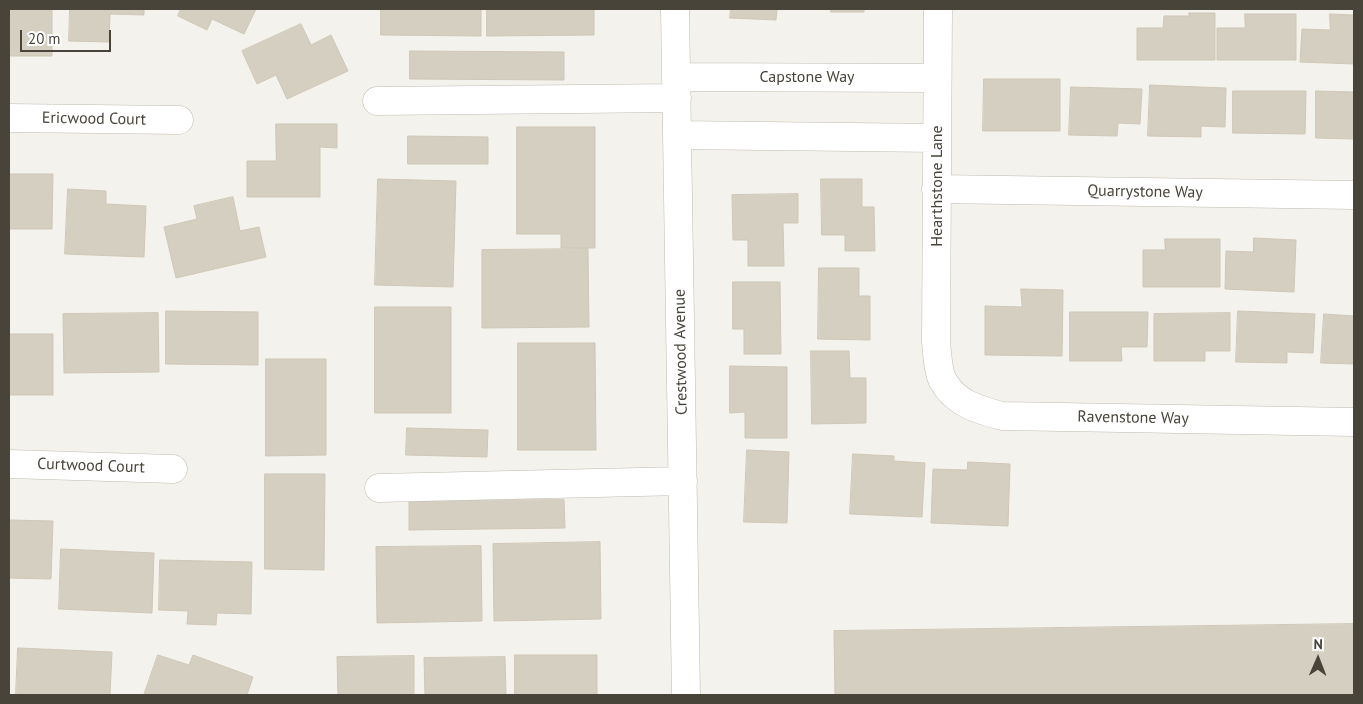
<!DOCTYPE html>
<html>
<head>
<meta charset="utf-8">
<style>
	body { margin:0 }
	#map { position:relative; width:1363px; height:704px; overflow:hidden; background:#f4f2ec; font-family:"PT Sans",sans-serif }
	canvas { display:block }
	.frame { position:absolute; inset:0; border:10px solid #48443a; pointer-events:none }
	.north { position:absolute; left:1293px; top:634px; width:50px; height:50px; -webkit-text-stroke:4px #fff; paint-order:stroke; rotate:1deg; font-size:14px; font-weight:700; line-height:20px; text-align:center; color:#48443a }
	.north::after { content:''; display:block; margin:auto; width:18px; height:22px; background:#48443a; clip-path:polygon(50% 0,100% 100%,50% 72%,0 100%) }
	.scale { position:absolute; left:20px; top:30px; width:91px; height:22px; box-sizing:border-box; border:2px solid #48443a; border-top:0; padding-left:6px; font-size:15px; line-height:18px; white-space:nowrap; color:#48443a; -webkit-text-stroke:4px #fff; paint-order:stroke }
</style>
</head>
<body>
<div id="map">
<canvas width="1363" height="704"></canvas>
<div class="frame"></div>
<div class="north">N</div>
<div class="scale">20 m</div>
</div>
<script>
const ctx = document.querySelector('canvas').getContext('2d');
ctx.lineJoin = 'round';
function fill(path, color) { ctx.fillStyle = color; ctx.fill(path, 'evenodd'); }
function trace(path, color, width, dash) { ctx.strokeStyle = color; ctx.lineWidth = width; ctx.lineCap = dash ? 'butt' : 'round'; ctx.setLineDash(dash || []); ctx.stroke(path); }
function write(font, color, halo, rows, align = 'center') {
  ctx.font = font + ' "PT Sans",sans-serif'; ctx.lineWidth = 4; ctx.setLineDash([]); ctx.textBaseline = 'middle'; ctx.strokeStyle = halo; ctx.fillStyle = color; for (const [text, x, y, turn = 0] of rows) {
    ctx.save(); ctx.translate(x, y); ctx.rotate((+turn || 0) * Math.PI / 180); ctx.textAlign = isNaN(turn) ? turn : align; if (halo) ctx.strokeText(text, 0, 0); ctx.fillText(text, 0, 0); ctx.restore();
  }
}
const building = new Path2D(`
	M 9,9 L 52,9 L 52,56 L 9,56 Z
	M 70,9 L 144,9 L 144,15 L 110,14 L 109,42 L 69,41 Z
	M 181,9 L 256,9 L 244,34 L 212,19 L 207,30 L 178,16 Z
	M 381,9 L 481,9 L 481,36 L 381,35 Z
	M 487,9 L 594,9 L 594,35 L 487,36 Z
	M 731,9 L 777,9 L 776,20 L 730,18 Z
	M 831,9 L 864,9 L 864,12 L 831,12 Z
	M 1189,13 L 1215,13 L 1215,60 L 1137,60 L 1137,28 L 1163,28 L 1164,16 L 1189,16 Z
	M 1245,14 L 1296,14 L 1296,60 L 1217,60 L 1217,28 L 1245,28 Z
	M 1330,14 L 1354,15 L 1354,64 L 1300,62 L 1302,29 L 1330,30 Z
	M 301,24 L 311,45 L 331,35 L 348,71 L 287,99 L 276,75 L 257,84 L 242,51 Z
	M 410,51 L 564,52 L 564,80 L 410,79 Z
	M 984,79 L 1060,79 L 1060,131 L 983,131 Z
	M 1150,85 L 1226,88 L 1225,127 L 1201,126 L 1201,137 L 1148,136 Z
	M 1071,87 L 1142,89 L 1140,124 L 1118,123 L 1117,136 L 1069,135 Z
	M 1233,91 L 1306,91 L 1305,134 L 1233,133 Z
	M 1316,91 L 1354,92 L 1354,139 L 1316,138 Z
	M 276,124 L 337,124 L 337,148 L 320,147 L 320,197 L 247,197 L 247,161 L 276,161 Z
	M 517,127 L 595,127 L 595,248 L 561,248 L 561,234 L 517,234 Z
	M 408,136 L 488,137 L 488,164 L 408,164 Z
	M 9,174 L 53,174 L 52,229 L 9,229 Z
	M 378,179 L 456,181 L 453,287 L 375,285 Z
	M 821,179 L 862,179 L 862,207 L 874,207 L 875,251 L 845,251 L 845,235 L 822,235 Z
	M 68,189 L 106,191 L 106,204 L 146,206 L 144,257 L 65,254 Z
	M 798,194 L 798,223 L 783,223 L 784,266 L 748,266 L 748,240 L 733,240 L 732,195 Z
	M 233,197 L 240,231 L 259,227 L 266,257 L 176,278 L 164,227 L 197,219 L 194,206 Z
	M 1254,238 L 1296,240 L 1294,292 L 1225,289 L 1226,251 L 1253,252 Z
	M 1165,239 L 1220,239 L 1220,287 L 1143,287 L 1143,250 L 1165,250 Z
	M 588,249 L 589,327 L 482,328 L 482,250 Z
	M 819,268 L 859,268 L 859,296 L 870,296 L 870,340 L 818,339 Z
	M 733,282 L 780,282 L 781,354 L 744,354 L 744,329 L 733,329 Z
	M 1021,289 L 1063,290 L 1062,356 L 985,355 L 985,306 L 1022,307 Z
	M 375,307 L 451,307 L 451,413 L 375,413 Z
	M 166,311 L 258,312 L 258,365 L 166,364 Z
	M 1238,311 L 1315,314 L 1313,353 L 1287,352 L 1287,363 L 1236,362 Z
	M 1070,312 L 1148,312 L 1147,347 L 1121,347 L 1122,361 L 1070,361 Z
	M 158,313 L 159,372 L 64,373 L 63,314 Z
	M 1230,313 L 1230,351 L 1205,351 L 1205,361 L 1154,361 L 1154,314 Z
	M 1324,314 L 1354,316 L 1354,364 L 1321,363 Z
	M 9,334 L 53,334 L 53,395 L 9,395 Z
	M 518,343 L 595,343 L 596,450 L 518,450 Z
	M 811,351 L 849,351 L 850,378 L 866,378 L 866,423 L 812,424 Z
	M 266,359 L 326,359 L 326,455 L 266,456 Z
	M 730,366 L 787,367 L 787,438 L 745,438 L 745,412 L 730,413 Z
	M 407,428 L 488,430 L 487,457 L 406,455 Z
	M 747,450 L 789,452 L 787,523 L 744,522 Z
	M 853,454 L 894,456 L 894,461 L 925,463 L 922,517 L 850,514 Z
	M 968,462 L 1010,464 L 1008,526 L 931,523 L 933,469 L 967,470 Z
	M 265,474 L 325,474 L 324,570 L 265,569 Z
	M 564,500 L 565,528 L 409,530 L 409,501 Z
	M 9,520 L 53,521 L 51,579 L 9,578 Z
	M 600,542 L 601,619 L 494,621 L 493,544 Z
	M 481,546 L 482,621 L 377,623 L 376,547 Z
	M 61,549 L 154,553 L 152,613 L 59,609 Z
	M 160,560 L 252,562 L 251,614 L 217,613 L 216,625 L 187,624 L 188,611 L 159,610 Z
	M 1354,624 L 1354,695 L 835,695 L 834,631 Z
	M 18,648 L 112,652 L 110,695 L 16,695 Z
	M 158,655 L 189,665 L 193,655 L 253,677 L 247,695 L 144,695 Z
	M 515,655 L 597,655 L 597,695 L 515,695 Z
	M 414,656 L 414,695 L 338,695 L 337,657 Z
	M 505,657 L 506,695 L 425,695 L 424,658 Z`);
fill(building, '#d5cfc2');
trace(building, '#cfc7b6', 1);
const minor = new Path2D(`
	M 675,9 L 686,695
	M 938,9 L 936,341 C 937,352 938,372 943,381 C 956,404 979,410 1002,416 L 1354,422
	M 676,77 L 937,78
	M 377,101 L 677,98
	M 9,118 L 179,120
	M 677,135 L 937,138
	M 936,189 L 1354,195
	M 9,464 L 173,469
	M 379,488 L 683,481`);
trace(minor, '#bfbbaf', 29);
trace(minor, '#fff', 28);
write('16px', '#48443a', '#fff', [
	["Capstone Way",807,77],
	["Ericwood Court",94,119,1],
	["Hearthstone Lane",937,186,-90],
	["Quarrystone Way",1145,192,1],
	["Crestwood Avenue",681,352,-91],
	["Ravenstone Way",1133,418,1],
	["Curtwood Court",91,466,2]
]);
</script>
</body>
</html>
